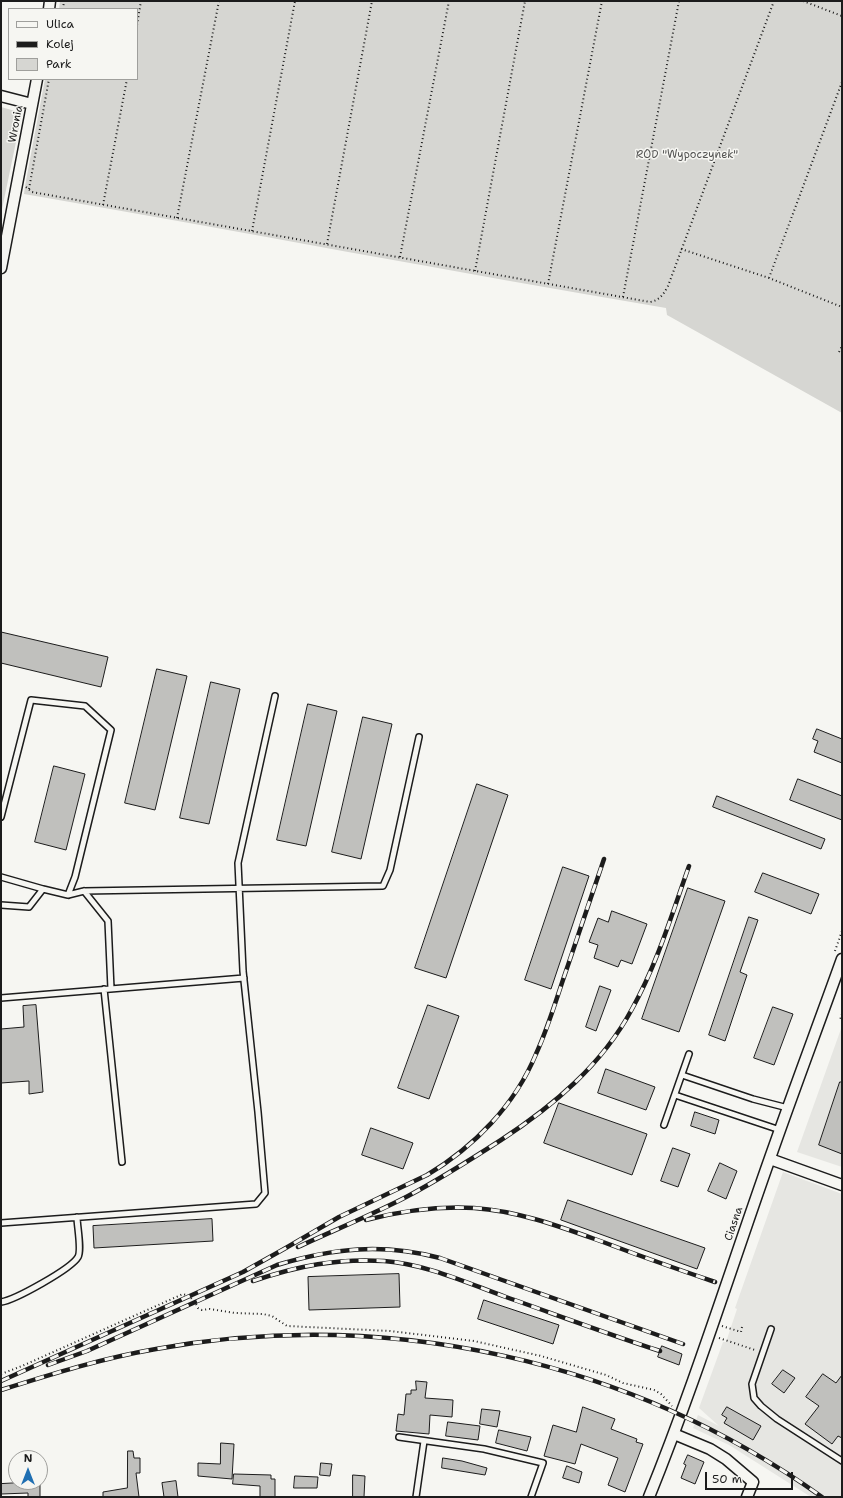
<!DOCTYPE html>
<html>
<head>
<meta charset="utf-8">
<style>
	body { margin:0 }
	#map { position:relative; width:843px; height:1498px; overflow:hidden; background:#f6f6f2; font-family:"Shantell Sans",sans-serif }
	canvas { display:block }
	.frame { position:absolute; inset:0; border:2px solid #1c1c1c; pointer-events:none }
	.legend { position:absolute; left:8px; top:8px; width:130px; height:72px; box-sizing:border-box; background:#f6f6f2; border:1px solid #9f9f9c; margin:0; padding:5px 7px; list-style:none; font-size:12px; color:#1c1c1c }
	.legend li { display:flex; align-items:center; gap:8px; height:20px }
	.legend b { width:20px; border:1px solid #9f9f9c }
	.north { position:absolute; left:8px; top:1450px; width:40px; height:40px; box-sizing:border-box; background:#f6f6f2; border:1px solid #9f9f9c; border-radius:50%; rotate:0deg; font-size:11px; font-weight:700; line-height:16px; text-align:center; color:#1c1c1c }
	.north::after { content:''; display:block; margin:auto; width:14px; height:18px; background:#1f6fb2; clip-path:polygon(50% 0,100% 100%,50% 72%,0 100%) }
	.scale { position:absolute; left:705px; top:1472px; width:88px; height:18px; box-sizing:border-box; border:2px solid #1c1c1c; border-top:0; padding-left:5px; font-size:12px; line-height:14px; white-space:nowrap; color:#1c1c1c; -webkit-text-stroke:3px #f6f6f2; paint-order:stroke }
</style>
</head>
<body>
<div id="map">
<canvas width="843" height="1498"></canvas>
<div class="frame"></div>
<ul class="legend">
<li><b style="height:5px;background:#f6f6f2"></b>Ulica</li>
<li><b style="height:5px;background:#1c1c1c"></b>Kolej</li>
<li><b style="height:11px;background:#d6d6d2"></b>Park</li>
</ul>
<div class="north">N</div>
<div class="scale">50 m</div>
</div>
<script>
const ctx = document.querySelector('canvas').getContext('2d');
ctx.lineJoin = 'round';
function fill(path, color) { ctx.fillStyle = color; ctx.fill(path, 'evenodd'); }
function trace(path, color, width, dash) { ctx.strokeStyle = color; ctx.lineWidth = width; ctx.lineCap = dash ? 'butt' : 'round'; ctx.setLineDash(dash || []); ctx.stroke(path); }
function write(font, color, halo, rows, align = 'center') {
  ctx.font = font + ' "Shantell Sans",sans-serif'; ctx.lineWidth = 3; ctx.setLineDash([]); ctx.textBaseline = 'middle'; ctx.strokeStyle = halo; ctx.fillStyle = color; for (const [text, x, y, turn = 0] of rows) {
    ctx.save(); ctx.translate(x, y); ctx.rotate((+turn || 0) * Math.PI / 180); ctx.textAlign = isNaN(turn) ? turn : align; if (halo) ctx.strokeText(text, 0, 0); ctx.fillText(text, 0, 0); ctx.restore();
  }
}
fill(new Path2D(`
	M 842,1026 L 842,1167 L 797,1152 Z
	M 783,1172 L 842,1194 L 842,1497 L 811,1497 L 729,1445 L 693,1428 L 698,1415 L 719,1426 L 699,1408 L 723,1342 L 726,1342 L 737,1309 L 735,1308 Z`), '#e6e6e2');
fill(new Path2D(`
	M 60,1 L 842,1 L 842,413 L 667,315 L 666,308 C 452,272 239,231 24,194 L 25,186 L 45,79 L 137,79 L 137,9 L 59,9 Z
	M 1,107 L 22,113 L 1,214 Z`), '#d6d6d2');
const building = new Path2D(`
	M 1,632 L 108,657 L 101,687 L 1,663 Z
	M 157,669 L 187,676 L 155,810 L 125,803 Z
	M 211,682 L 240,689 L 209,824 L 180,818 Z
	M 308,704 L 337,711 L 306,846 L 277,840 Z
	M 363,717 L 392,724 L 361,859 L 332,852 Z
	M 817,729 L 842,739 L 842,763 L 814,752 L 818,741 L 813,739 Z
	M 54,766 L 85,774 L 66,850 L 35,842 Z
	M 798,779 L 842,796 L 842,820 L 790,800 Z
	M 477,784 L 508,795 L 446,978 L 415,968 Z
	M 717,796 L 825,839 L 821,849 L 713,807 Z
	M 563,867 L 589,876 L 551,989 L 525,980 Z
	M 763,873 L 819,894 L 811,914 L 755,892 Z
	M 688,888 L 725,901 L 679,1032 L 642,1019 Z
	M 612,911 L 647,924 L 632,964 L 621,960 L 618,967 L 594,958 L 598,945 L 589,942 L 598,918 L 608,922 Z
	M 749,917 L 758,920 L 740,972 L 747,975 L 725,1041 L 709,1035 Z
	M 600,986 L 611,990 L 596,1031 L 586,1027 Z
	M 36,1005 L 43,1092 L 29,1094 L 29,1081 L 1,1083 L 1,1029 L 24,1027 L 23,1006 Z
	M 428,1005 L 459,1016 L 429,1099 L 398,1088 Z
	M 773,1007 L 793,1014 L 774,1065 L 754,1058 Z
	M 606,1069 L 655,1087 L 646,1110 L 598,1093 Z
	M 840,1082 L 842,1082 L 842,1154 L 819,1145 Z
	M 559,1103 L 647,1134 L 632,1175 L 544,1143 Z
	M 695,1112 L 719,1120 L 715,1134 L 691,1126 Z
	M 371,1128 L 413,1143 L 403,1169 L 362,1155 Z
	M 673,1148 L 690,1154 L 678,1187 L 661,1181 Z
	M 720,1163 L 737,1171 L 726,1199 L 708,1191 Z
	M 568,1200 L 705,1248 L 697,1269 L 561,1220 Z
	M 212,1219 L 213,1241 L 94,1248 L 93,1226 Z
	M 399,1274 L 400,1307 L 309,1310 L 308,1277 Z
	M 484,1300 L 559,1325 L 553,1344 L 478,1319 Z
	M 662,1346 L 682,1354 L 679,1365 L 658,1357 Z
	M 783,1370 L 795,1378 L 784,1393 L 772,1384 Z
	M 823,1374 L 836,1383 L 842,1375 L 842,1438 L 838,1436 L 832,1444 L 805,1424 L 819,1406 L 806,1397 Z
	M 416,1381 L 427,1382 L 425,1398 L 453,1400 L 452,1417 L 430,1415 L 429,1434 L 396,1431 L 398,1414 L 404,1415 L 406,1394 L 411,1394 L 411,1390 L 416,1390 Z
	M 583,1407 L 615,1419 L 611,1429 L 637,1439 L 636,1442 L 643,1444 L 625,1492 L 608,1485 L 618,1458 L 581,1444 L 575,1464 L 544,1456 L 553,1425 L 576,1432 Z
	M 727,1407 L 761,1426 L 753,1440 L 724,1423 L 727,1418 L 722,1415 Z
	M 482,1409 L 500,1411 L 497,1427 L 480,1424 Z
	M 448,1422 L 480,1426 L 478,1440 L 446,1436 Z
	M 499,1430 L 531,1437 L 527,1451 L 496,1443 Z
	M 221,1443 L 234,1444 L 232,1479 L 198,1476 L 198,1463 L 220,1464 Z
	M 128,1451 L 133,1451 L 134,1458 L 140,1458 L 140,1473 L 136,1473 L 139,1497 L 103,1497 L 103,1492 L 127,1488 Z
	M 688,1455 L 704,1462 L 695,1484 L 681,1478 L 686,1465 L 684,1464 Z
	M 443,1458 L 462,1461 L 487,1468 L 485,1475 L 442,1468 Z
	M 321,1463 L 332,1464 L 330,1476 L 320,1475 Z
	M 567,1466 L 582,1472 L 579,1483 L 563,1478 Z
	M 234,1474 L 271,1475 L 271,1479 L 275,1479 L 275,1497 L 260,1497 L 260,1486 L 233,1484 Z
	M 353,1475 L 365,1476 L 364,1497 L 353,1497 Z
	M 295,1476 L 318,1477 L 317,1488 L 294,1488 Z
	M 176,1481 L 178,1497 L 164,1497 L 162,1483 Z
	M 40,1482 L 40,1497 L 28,1497 L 28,1493 L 1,1494 L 1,1484 Z`);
fill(building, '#c0c0bd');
trace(building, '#1c1c1c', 1);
const service = new Path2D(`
	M 1,817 L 31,700 L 85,706 L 111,730 L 75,877 L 68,895
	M 1,877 L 43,889
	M 84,891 L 108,921 L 111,989
	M 1,905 L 29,907 L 43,889 L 68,895 L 84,891 L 383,886 L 390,870 L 419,737
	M 104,989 L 122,1162
	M 1,998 L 244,978
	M 682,1075 L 753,1099 L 788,1108
	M 675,1095 L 780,1130
	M 664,1125 L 689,1054
	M 1,1223 L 256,1204 L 265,1193 L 258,1112 L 243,971 L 238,863 L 275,696
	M 1,1302 C 15,1300 71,1269 78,1257 C 82,1250 77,1226 77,1217
	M 771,1329 L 752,1384 L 754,1398 L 761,1406 L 777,1419 L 842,1461
	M 399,1437 L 484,1449 L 543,1463 L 531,1497
	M 416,1497 L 424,1441`);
const minor = new Path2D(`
	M 49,9 L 50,1
	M 1,96 L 32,104
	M 1,268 L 37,79
	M 770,1159 L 842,1185
	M 674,1434 L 710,1449 L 726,1459 L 753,1482 L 747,1497
	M 649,1497 C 694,1386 730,1271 770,1158 C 793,1092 818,1026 842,959`);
trace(service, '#1c1c1c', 8);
trace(minor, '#1c1c1c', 13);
trace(new Path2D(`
	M 803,1 L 842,16
	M 63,9 L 64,1
	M 137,25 L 141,1
	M 26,187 L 32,192 L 650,302 C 660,300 663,295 668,286 L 774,1
	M 29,189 L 49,79
	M 103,205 L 127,79
	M 177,218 L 219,1
	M 252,231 L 295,1
	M 327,244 L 372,1
	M 681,249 L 769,278 L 842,307
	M 400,257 L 449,1
	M 475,271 L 525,1
	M 769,278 L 842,82
	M 548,284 L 602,1
	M 623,297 L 679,1
	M 839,352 L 842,346
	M 835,951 L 842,931
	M 842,1014 L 840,1020 L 842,1021
	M 722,1326 L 741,1332 L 742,1327
	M 719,1338 L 755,1350
	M 1,1374 L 22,1366 L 183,1294 L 189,1296 L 195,1302 L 198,1308 L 202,1310 L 210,1309 L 235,1313 L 263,1314 L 272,1316 L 287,1326 L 390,1331 L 474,1341 L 541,1356 L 606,1375 L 623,1383 L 654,1390 L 661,1394 L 672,1406`), '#1c1c1c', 2, [1, 3]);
trace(service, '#f6f6f2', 5);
trace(minor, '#f6f6f2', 10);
const rail = new Path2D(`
	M 366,1220 C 401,1211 437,1206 474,1208 C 519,1211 561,1227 603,1242 C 640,1256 677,1269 715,1282
	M 298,1247 C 334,1230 372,1215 408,1196 C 440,1179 470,1160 501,1140 C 553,1106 602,1065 632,1009 C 657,964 672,914 689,866
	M 253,1281 C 298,1266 337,1258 384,1261 C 426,1264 467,1283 506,1297 C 557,1315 608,1334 660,1351
	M 48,1365 L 87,1351 L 277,1265 C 334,1248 382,1243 440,1258 L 683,1344
	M 1,1381 L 243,1272 L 284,1249 L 339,1217 L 427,1175 C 474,1147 515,1105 536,1054 C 548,1028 556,1000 565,974 C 578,935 591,897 604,859
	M 1,1390 C 52,1374 103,1358 156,1349 C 388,1307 630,1360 822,1497`);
trace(rail, '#1c1c1c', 4.5);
trace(rail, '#f6f6f2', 3, [9]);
write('11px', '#1c1c1c', '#f6f6f2', [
	["Wronia",16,124,-79],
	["Ciasna",734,1224,-71]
]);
write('11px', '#545453', '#f6f6f2', [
	["ROD \"Wypoczynek\"",687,155]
]);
</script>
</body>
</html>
